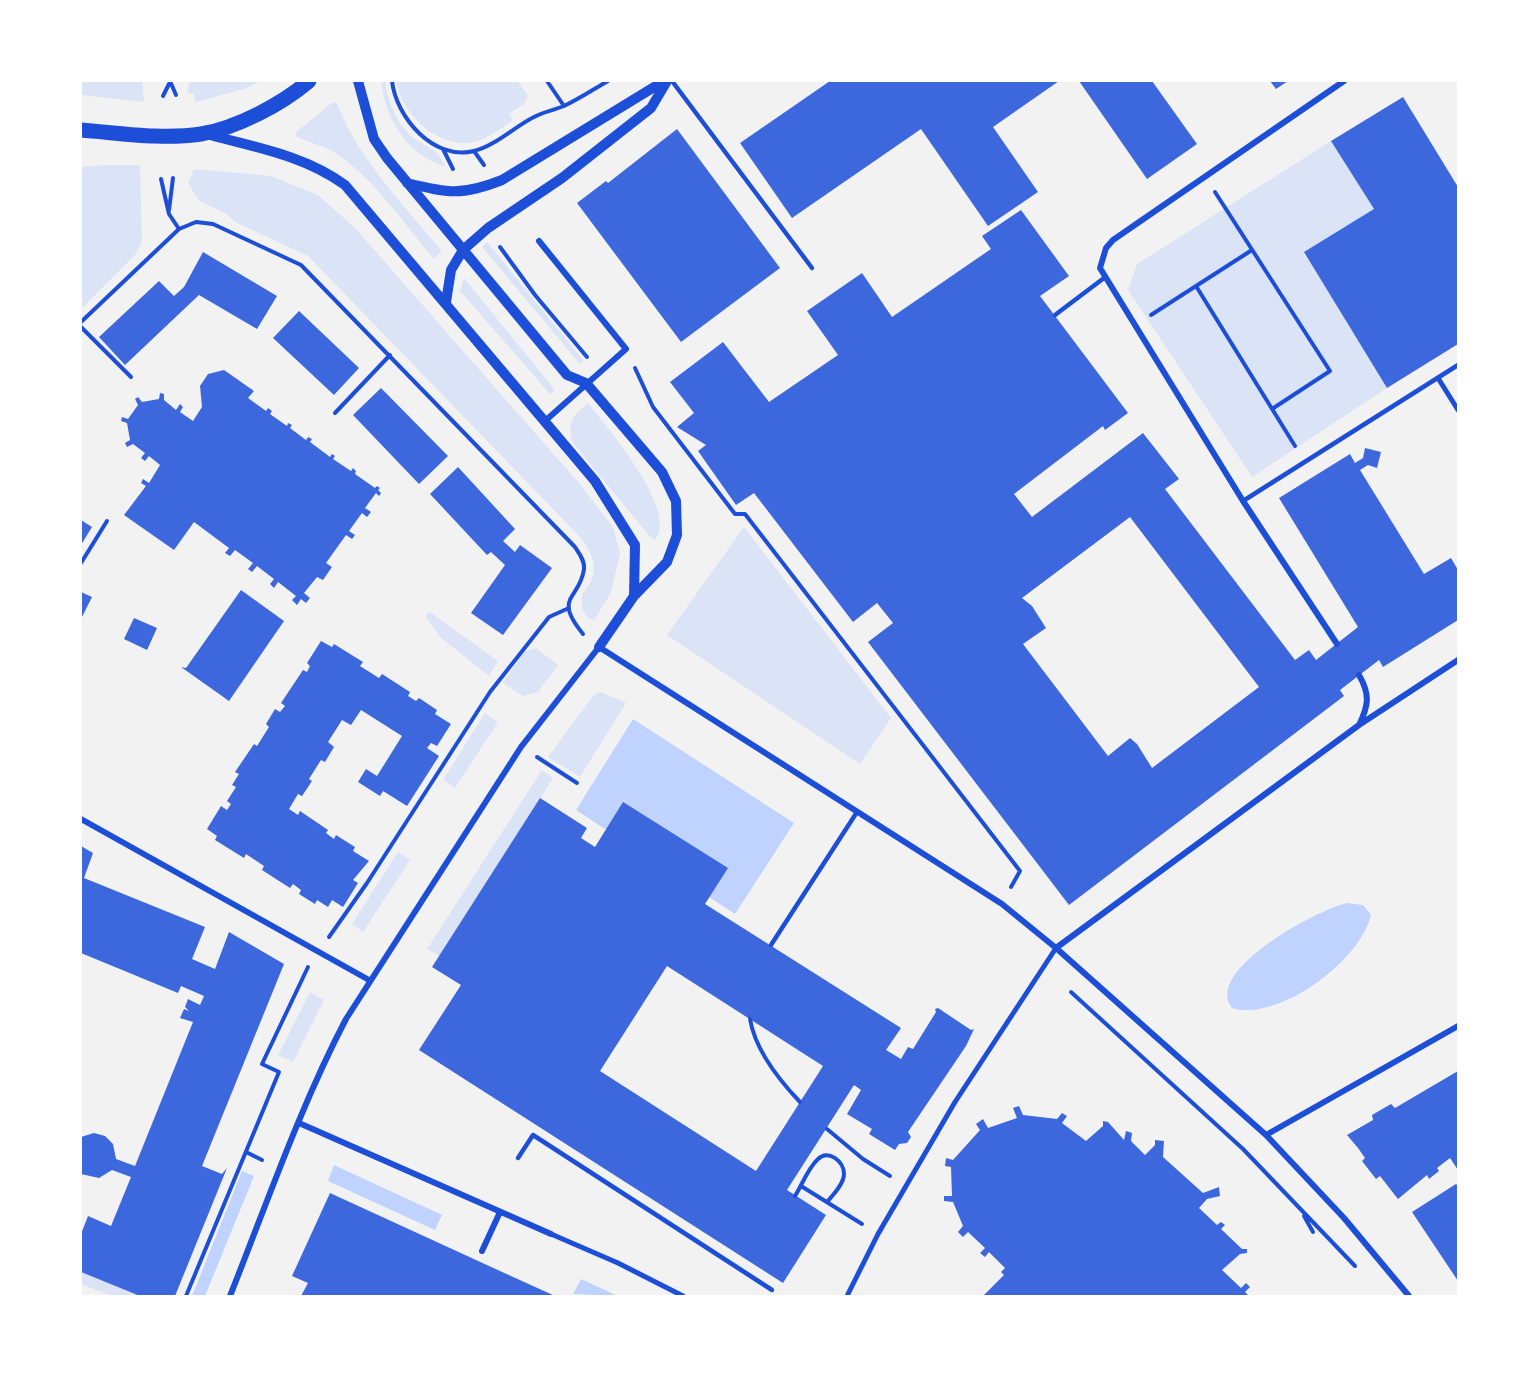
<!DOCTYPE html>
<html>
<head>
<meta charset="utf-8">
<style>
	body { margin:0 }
	#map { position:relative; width:1539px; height:1377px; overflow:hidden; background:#f2f2f2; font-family:Raleway,sans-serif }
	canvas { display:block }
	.frame { position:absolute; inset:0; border:82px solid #fff; pointer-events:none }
</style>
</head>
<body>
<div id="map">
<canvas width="1539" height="1377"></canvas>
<div class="frame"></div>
</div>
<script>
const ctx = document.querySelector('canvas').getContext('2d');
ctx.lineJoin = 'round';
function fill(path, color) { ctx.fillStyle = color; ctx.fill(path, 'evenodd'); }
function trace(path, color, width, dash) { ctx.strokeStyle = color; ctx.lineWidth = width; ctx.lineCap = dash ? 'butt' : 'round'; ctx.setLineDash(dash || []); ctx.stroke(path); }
fill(new Path2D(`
	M 81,81 L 142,81 L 144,102 L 81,95 Z
	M 190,81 L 261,81 L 244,89 L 195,102 L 194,94 L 187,93 Z
	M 381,81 L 385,81 C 388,103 397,125 415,139 C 430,150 437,148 445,166 C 408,157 385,118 381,81 Z
	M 396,81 L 518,81 L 528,96 L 525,103 L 509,114 L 513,120 C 498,130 482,144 463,143 C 431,142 402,112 396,81 Z
	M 333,102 L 337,104 C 360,161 403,204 442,251 L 434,259 C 403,223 373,176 332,151 C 321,145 308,142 297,137 L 295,133 Z
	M 1331,141 L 1374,209 L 1387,388 L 1252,477 L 1128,290 L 1137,264 Z
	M 109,165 L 140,165 L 142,242 L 135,255 L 81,309 L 81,167 Z
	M 194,169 L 271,176 L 318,195 L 356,229 L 578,482 L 613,527 L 620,553 L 611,593 L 594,620 L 588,618 L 582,609 L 582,594 C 600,573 596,561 582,539 L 308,256 L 235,222 L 225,213 L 199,201 L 188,183 Z
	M 487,242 L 584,361 L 580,364 L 482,247 Z
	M 464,278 L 555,390 L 550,394 L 460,291 Z
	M 588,403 C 606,426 680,512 655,540 L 651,538 L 573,443 C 566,424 573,415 588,403 Z
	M 744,527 L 891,718 L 860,764 L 667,635 Z
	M 430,612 L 498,661 L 489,676 L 440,637 L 427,618 L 426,614 Z
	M 536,648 L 558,665 L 538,692 L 523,696 L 503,683 L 524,652 Z
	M 600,692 L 626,703 L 580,777 L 548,757 L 593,696 Z
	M 485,713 L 498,722 L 455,788 L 443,780 Z
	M 542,770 L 553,778 L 440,956 L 427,949 Z
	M 398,852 L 410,860 L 363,932 L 352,924 Z
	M 310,992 L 324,1000 L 293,1062 L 278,1055 Z
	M 81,1272 L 140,1296 L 112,1296 L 81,1284 Z`), '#dbe4f7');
fill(new Path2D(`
	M 633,719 L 794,823 L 735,914 L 576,810 Z
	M 1347,903 L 1363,905 L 1371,915 C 1361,960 1279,1022 1232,1008 C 1203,970 1319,909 1347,903 Z
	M 334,1165 L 442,1215 L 435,1230 L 328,1181 Z
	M 242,1171 L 254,1176 L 205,1296 L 192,1296 Z
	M 581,1279 L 618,1296 L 573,1294 Z`), '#bfd3fe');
fill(new Path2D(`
	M 830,81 L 1059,81 L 993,127 L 1038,192 L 988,226 L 921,129 L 792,218 L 740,143 Z
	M 1079,81 L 1152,81 L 1197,144 L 1147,179 Z
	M 1270,81 L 1288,81 L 1276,89 Z
	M 1403,97 L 1458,187 L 1458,344 L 1387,388 L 1304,252 L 1374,209 L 1331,141 Z
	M 677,129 L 780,268 L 681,342 L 577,203 L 606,181 L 608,183 Z
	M 1021,210 L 1069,276 L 1040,296 L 1128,413 L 1105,430 L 1103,426 L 1014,494 L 1032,517 L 1143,433 L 1179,479 L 1165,489 L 1295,660 L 1309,650 L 1316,660 L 1358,627 L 1279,498 L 1350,454 L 1355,463 L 1363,458 L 1365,448 L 1381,452 L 1377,468 L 1368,465 L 1360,470 L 1424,574 L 1451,558 L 1458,570 L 1458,620 L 1383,667 L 1379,660 L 1340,690 L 1344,696 L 1069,905 L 868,642 L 893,623 L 877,603 L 853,622 L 754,493 L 736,505 L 698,451 L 706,445 L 677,427 L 694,413 L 670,382 L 723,342 L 769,402 L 838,355 L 807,311 L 862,273 L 892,317 L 991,249 L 982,236 ZM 1130,517 L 1259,687 L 1152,768 L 1137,744 L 1130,738 L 1108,756 L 1023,644 L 1046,628 L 1032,606 L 1022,598 Z
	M 203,252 L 277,296 L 257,329 L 199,295 L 125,365 L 99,337 L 159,281 L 174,296 L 184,287 Z
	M 299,311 L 359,368 L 334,395 L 273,338 Z
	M 224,370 L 254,391 L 248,398 L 266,411 L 268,408 L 272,411 L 270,414 L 287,426 L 288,423 L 292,425 L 290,428 L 306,440 L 308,437 L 312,439 L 310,442 L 330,457 L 332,454 L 335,456 L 333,459 L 351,471 L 353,468 L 356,471 L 355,474 L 375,488 L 377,486 L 380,488 L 378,490 L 381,493 L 379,496 L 376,493 L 365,508 L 371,512 L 367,517 L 362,513 L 349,531 L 355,535 L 352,539 L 346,535 L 326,563 L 332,567 L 323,580 L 317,577 L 304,593 L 310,598 L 306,603 L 301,599 L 297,605 L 292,600 L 296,596 L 278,582 L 274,588 L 270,584 L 274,579 L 257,566 L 252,572 L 248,569 L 253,563 L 235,550 L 230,556 L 225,553 L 229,548 L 194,522 L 174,550 L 124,515 L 146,486 L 141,483 L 143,479 L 149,483 L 160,465 L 149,456 L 145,461 L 141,458 L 145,453 L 133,444 L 127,447 L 125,443 L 130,440 L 127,423 L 121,421 L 122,417 L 128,419 L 138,405 L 135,399 L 138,397 L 142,402 L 159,399 L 160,393 L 164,394 L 164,400 L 176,410 L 180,404 L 183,407 L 180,412 L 193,421 L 202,407 L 200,386 L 208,374 Z
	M 381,388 L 448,456 L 419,484 L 353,415 Z
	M 458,467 L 515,529 L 503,541 L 515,552 L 520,545 L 552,568 L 503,635 L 471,613 L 505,565 L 491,552 L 487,555 L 430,494 Z
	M 81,520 L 92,527 L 81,545 Z
	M 241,590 L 284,621 L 229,701 L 181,667 L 186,668 Z
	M 81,592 L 92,597 L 81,619 Z
	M 134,618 L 157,628 L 147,650 L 124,639 Z
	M 321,641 L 332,647 L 334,644 L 363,662 L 360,666 L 379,678 L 382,674 L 410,692 L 408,696 L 416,701 L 419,698 L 437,710 L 435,714 L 451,724 L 437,746 L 431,743 L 427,748 L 439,756 L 407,806 L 383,791 L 380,796 L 358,782 L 366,769 L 377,776 L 402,736 L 361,710 L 351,725 L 342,720 L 328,742 L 334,747 L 325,762 L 321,760 L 309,779 L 312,781 L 302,796 L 298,794 L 289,809 L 298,815 L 300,811 L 328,830 L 326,833 L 334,839 L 336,835 L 355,847 L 353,851 L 369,861 L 353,880 L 358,883 L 343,907 L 332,900 L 328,907 L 317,900 L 315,904 L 299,894 L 301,890 L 293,884 L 290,888 L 262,870 L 264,866 L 246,854 L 244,858 L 215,840 L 217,836 L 207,829 L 221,806 L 227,810 L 231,804 L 227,801 L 236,787 L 232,785 L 239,774 L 235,772 L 254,744 L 257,746 L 269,727 L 266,724 L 275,709 L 280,712 L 285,706 L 281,703 L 303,670 L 307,672 L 310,666 L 307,663 Z
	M 540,798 L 587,828 L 581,838 L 595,847 L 623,802 L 728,868 L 705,904 L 901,1028 L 886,1050 L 901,1059 L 908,1047 L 913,1049 L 936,1012 L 935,1009 L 938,1008 L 971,1030 L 974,1029 L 966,1046 L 908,1132 L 911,1137 L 907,1143 L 899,1144 L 895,1150 L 869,1134 L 872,1129 L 847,1114 L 861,1090 L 854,1085 L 787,1190 L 826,1215 L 783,1283 L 419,1050 L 461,985 L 432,967 ZM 667,966 L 823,1066 L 756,1171 L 600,1071 Z
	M 81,846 L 93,853 L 84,878 L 205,927 L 192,959 L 215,969 L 229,932 L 284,964 L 202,1166 L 222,1174 L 227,1168 L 175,1296 L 140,1296 L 81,1272 L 81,1234 L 88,1216 L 111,1226 L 131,1177 L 112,1170 L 99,1178 L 81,1174 L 81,1137 L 94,1133 L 105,1136 L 113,1144 L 116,1159 L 135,1166 L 193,1022 L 180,1018 L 184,1009 L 189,1011 L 185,1007 L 188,999 L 200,1005 L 204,996 L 181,986 L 178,993 L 81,953 Z
	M 1458,1071 L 1458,1170 L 1450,1158 L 1437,1168 L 1439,1171 L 1429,1179 L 1427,1175 L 1398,1199 L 1380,1176 L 1376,1179 L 1362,1161 L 1365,1158 L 1358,1148 L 1347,1135 L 1373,1120 L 1372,1115 L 1391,1104 L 1395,1108 Z
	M 1019,1106 L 1023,1115 L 1057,1119 L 1062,1113 L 1067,1116 L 1062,1123 L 1086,1141 L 1103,1126 L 1103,1121 L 1108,1122 L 1124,1140 L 1126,1131 L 1132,1133 L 1131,1141 L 1145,1155 L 1155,1145 L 1155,1140 L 1164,1141 L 1163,1157 L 1203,1193 L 1219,1187 L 1220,1196 L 1207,1199 L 1199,1208 L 1217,1225 L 1221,1222 L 1225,1225 L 1221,1229 L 1242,1249 L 1247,1249 L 1247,1253 L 1240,1254 L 1222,1270 L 1241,1288 L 1246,1283 L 1250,1287 L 1245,1292 L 1249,1296 L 983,1296 L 1004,1275 L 1001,1272 L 1005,1268 L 989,1252 L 985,1257 L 980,1253 L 985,1248 L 968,1232 L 963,1237 L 958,1232 L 963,1226 L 953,1202 L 944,1201 L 944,1196 L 952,1196 L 951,1167 L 945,1166 L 946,1158 L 953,1160 L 980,1130 L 976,1124 L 983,1119 L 988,1128 L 1017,1118 L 1013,1108 Z
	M 1456,1184 L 1458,1186 L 1458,1281 L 1412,1212 Z
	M 330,1193 L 500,1271 L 555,1296 L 301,1296 L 308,1283 L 292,1276 Z`), '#3d67dc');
trace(new Path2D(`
	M 170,81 L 176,95
	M 392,81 C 396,117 433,161 474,151 C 495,146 514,127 534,117 C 543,112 554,110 564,106 C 579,99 594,89 608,81
	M 547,81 L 564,106
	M 163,96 L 169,84
	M 443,149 L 453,169
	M 474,151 L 484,165
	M 161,179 L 169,214 L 179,229
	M 1215,192 L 1330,371 L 1272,409
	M 169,210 L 173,178
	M 500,247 L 535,295 L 587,357
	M 1196,286 L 1252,250
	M 1151,315 L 1196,286 L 1295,446
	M 81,322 L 179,229 L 196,222 L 213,224 L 301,265 L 575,547 C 579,553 585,561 584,569 C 580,600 552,596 583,634
	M 81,327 L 131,377
	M 635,368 L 653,407 L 735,514 L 745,514 L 1020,871 L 1011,887
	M 335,413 L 390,355
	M 81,563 L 107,521
	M 537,757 L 577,783
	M 329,937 L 367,883 L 490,692 L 549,617 L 569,608
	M 1071,992 L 1243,1149 L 1355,1266
	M 750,1019 C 755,1049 780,1081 800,1102
	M 827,1129 L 863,1159 L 890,1176
	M 246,1152 L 262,1160
	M 801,1186 L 862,1224
	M 795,1196 C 802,1185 808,1168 818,1159 C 828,1149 844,1161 844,1174 C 844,1184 833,1195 827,1202
	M 1304,1216 L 1313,1232
	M 186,1296 L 279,1072 L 262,1064 L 308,967`), '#1d4ed8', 4);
trace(new Path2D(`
	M 672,81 L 812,268
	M 1055,315 L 1104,278
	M 1243,501 L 1458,365
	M 771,945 L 857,812
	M 518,1158 L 533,1135 L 772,1290`), '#1d4ed8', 4.5);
trace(new Path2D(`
	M 1438,378 L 1458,410
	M 551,1234 L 618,1263 L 683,1296
	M 847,1296 L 878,1234 L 955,1102 L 1056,948`), '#1d4ed8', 5);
trace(new Path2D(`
	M 539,241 L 626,349 L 545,421
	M 1337,644 L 1243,501 L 1100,268 L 1106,248 L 1113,240 L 1344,81
	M 1359,675 C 1370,694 1369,705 1359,725
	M 81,819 L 369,980
	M 1056,948 L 1359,725 L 1458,660
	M 299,1123 L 551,1234
	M 1266,1135 L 1458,1026
	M 482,1251 L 500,1212
	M 230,1296 C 267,1203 300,1107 346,1019 L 521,747 L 599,647 L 1002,904 L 1056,948 L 1266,1135 L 1344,1218 L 1409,1296`), '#1d4ed8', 6);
trace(new Path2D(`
	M 358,81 L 374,139 L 387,158 L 567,375 L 586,383 L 662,472 L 676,501 L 677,535 L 667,562 L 634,596 L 599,647
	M 206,134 C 254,147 304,155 345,185 L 595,481 L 635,545 L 634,596
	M 407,183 C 448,193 462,196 502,180 L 664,81
	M 446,302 L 451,270 L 463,250 L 488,228 L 562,178 L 651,108 L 667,81`), '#1d4ed8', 10);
trace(new Path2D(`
	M 81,130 C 120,133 162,140 201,134 C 237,128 282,104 309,81`), '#1d4ed8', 15);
</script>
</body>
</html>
